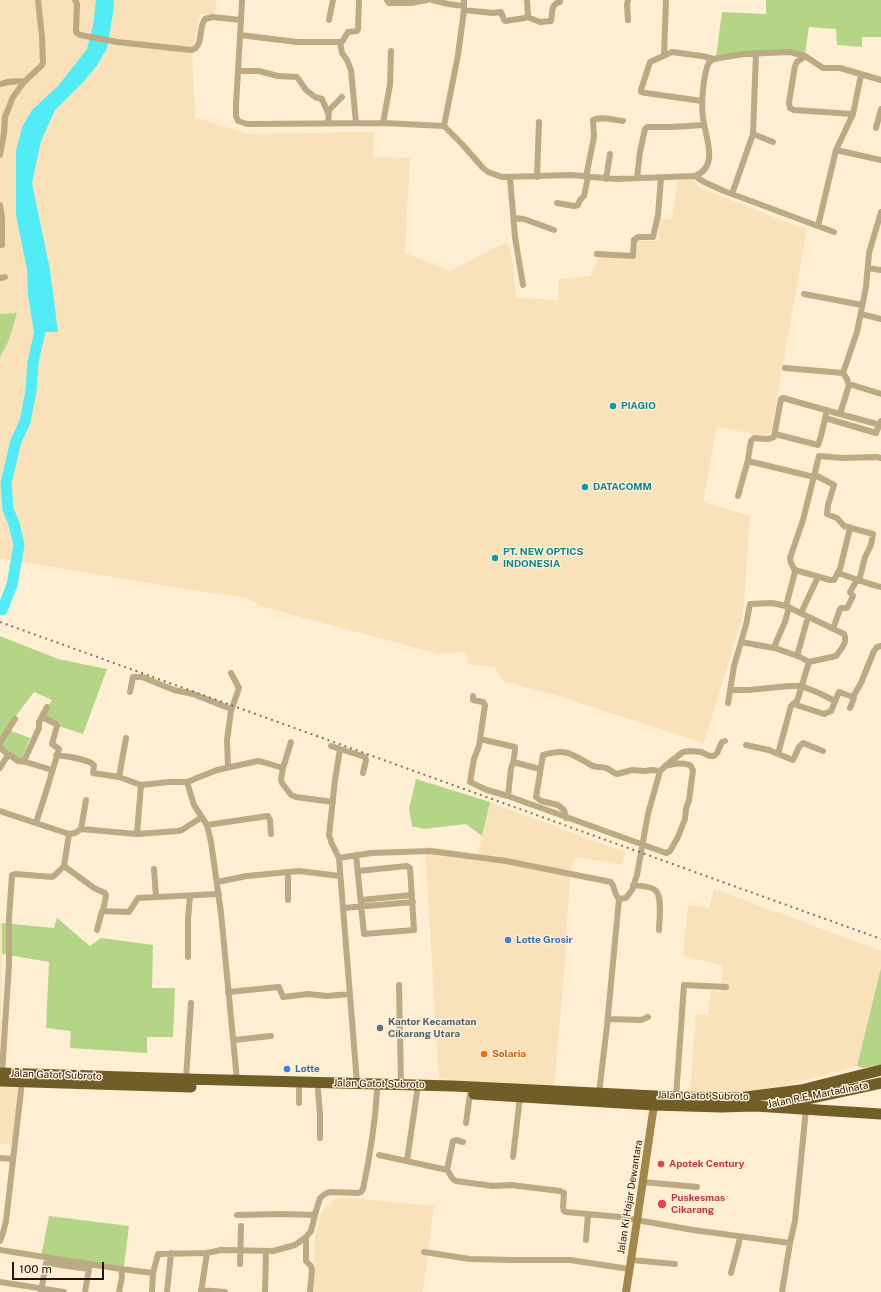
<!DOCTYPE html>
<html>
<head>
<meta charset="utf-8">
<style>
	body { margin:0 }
	#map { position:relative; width:881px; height:1292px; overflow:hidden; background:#feeed4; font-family:"Public Sans",sans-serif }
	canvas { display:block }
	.scale { position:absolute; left:12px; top:1262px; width:92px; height:18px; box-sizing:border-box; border:2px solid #1d160b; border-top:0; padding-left:5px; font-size:12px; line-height:14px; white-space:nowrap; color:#1d160b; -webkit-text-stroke:3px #feeed4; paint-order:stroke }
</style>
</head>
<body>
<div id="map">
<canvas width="881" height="1292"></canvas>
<div class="scale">100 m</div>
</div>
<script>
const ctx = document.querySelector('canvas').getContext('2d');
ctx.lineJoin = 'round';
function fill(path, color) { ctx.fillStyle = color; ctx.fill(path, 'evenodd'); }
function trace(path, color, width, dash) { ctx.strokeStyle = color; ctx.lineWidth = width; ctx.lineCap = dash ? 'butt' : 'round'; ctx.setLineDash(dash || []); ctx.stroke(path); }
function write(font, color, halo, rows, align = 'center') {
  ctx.font = font + ' "Public Sans",sans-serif'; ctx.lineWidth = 3; ctx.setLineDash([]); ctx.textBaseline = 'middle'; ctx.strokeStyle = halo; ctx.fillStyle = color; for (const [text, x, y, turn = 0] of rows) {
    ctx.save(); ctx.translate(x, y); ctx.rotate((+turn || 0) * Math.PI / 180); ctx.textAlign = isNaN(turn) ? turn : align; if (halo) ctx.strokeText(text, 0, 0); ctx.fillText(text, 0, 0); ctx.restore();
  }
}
fill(new Path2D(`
	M 0,0 L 216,0 L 215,16 L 200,13 L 192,51 L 195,117 L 247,134 L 374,132 L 373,157 L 410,158 L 405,253 L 450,271 L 504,243 L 509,245 L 513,264 L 516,298 L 559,300 L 558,279 L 590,276 L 593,269 L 600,257 L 636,260 L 638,241 L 658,241 L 660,218 L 672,219 L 678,181 L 692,179 L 698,187 L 807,230 L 771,431 L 764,436 L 717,427 L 703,502 L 750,516 L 743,615 L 704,743 L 552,694 L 503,681 L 495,667 L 468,664 L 466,652 L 439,654 L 264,607 L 246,598 L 179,588 L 0,558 Z
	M 490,802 L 626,853 L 622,865 L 575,857 L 570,873 L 565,962 L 554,1088 L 439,1079 L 425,846 L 478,854 Z
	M 714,889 L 881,951 L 881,968 L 857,1066 L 777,1088 L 741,1095 L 690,1096 L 696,1014 L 708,1015 L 711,991 L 721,992 L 723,965 L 683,956 L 688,905 L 709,908 Z
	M 0,923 L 2,923 L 1,1069 L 22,1069 L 14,1146 L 0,1143 Z
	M 352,1198 L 434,1206 L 423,1292 L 313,1292 L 315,1270 L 314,1242 L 322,1210 L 335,1199 Z`), '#f9e1b9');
fill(new Path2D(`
	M 766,0 L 881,0 L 881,37 L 862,37 L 862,47 L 837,45 L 836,29 L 809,27 L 805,54 L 716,57 L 722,12 L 766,14 Z
	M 17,313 L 9,340 L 0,357 L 0,314 Z
	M 0,636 L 58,659 L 107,669 L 83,734 L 40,720 L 52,700 L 34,692 L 6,729 L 30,738 L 19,765 L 0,752 Z
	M 416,779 L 490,802 L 482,836 L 466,824 L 424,829 L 412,826 L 409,809 Z
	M 57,918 L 90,946 L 101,938 L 153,945 L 152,988 L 175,988 L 173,1037 L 147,1037 L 147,1053 L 70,1048 L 71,1031 L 46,1028 L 49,962 L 2,954 L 2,923 L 54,928 Z
	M 881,968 L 881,1065 L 862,1068 L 857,1066 Z
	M 49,1216 L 129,1226 L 124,1266 L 102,1268 L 41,1257 Z`), '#b4d585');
fill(new Path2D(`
	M 96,0 L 114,0 L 113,13 L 107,48 L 98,64 L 84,81 L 55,110 L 41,141 L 32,183 L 50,270 L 58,332 L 34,332 L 28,295 L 27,269 L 16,215 L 16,151 L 22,127 L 32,110 L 58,86 L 87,49 L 93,26 Z`), '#52ecf7');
trace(new Path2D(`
	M 2,610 L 12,585 L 19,545 L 14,524 L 8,509 L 6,483 L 16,441 L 25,422 L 31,391 L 33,362 L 43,318`), '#52ecf7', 11);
trace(new Path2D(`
	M 75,0 L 77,4 L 76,30 L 76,32 L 80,35 L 117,42 L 191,50 C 204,48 198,27 205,19 L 212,17 L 241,20 L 242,0
	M 387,0 L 389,3 L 411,3 L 427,0
	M 432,0 L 448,4 L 464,6
	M 464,10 L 493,13 L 501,12 L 504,20 L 505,21 L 525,18 L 528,16 L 527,0
	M 527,17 L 540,22 L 551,21 C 553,13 550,4 560,2 L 560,0
	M 241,20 L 236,105 L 236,116 L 238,121 L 247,124 L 252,124 L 383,123 L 444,126 L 462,144 L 483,168 L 488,172 L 502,177 L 571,175 L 616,179 L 695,176 C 720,166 705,137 703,118 C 701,104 703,75 709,62 L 714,59 L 744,54 L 790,52 L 805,56 L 823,68 L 840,68 L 881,80
	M 329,20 L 333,0
	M 628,20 L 627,5 L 628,0
	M 240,35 L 297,42 L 342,42 L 348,32 L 357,31 L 358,29 L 359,0
	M 340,42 L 342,53 L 347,60 L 351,70 L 356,123
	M 664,55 L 666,0
	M 805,56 L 797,62 L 795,66 L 789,102 L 790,108 L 794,110 L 853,114
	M 239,71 L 259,71 L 278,76 L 297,77 L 306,90 L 315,97 L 322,99 L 328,113
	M 0,84 C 8,82 16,80 24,82
	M 702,101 L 646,93 L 641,92 L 641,90 L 650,62 L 672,52 L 702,56 L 714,59
	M 328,123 L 329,110 L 342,97
	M 383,123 L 390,85 L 391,51
	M 444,126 L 458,55 L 464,10 L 464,0
	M 876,128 L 881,109
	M 753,134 L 773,142
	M 836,150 L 881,160
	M 0,155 L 4,133 L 5,117 L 13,97 L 24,82 L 41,66 L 43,63 L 42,37 L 38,0
	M 695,176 L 704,182 L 724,191 L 834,232
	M 537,177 L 539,122
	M 586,177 L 594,137 L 593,120 C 600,116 614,120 623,121
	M 510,178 L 515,237 L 523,285
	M 637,178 L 640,152 L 645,129 L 647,127 L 672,127 L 704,125
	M 606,179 L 610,154
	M 732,194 L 753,134 L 756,53
	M 557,203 L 574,206 L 578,205 L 580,200 L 584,196 L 588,177
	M 0,205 L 2,218 L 2,245 L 0,245
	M 514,218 L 524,219 L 554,230
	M 818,226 L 836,150 L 853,114 L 861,75
	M 597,254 L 633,256 L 634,240 L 638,237 L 653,237 L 658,215 L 661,178
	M 868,268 L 881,270
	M 0,278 L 5,277
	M 804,294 L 862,305
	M 861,314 L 881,319
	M 785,368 L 843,373
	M 849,384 L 881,394
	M 840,414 L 881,425
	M 825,418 L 876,433 L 881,421
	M 775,434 L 818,445 L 821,436 L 827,410
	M 815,475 L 834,485 L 828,505 L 827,514 L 837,518 L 844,526 L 873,534 L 871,545 L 865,557 L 859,581
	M 814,477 L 748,461 L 748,459 L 751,441 L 754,438 C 760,438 768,441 774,437 L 781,399 L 783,398 L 840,414 L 849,385 L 847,379 L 843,373 L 857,332 L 866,287 L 869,253 L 881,212
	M 738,496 L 748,460
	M 795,570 L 830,580 L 834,580 L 840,569 L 850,528
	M 838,573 L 870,584 L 881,587
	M 786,606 L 795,572 C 794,567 790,564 790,558 L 803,520 L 819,456 L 843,458 L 876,457 L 881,458
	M 801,613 L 818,577
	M 833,629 L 840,609 L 841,608 L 847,608 L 853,596 L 850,592 L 857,580
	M 741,642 L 774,648 L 777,640 L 785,622 L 789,607
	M 775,648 L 800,657 L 809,662
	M 797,656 L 808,617
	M 730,690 L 749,690 L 789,686 L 801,686 L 819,693 L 835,701
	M 130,692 L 133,677 L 142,677 L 174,690 L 193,694 L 231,709
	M 473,696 L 473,700 L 483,702 L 485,705 L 479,746 L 474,759 L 470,782 L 487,790 L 508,796 L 666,853 L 670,851 L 678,837 L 685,819 L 686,809 L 689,800 L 693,770 L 690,765 C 681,762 674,764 665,766
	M 728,703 L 734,666 L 746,625 L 750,604 L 772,603 L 786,606 L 844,634 C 848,642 841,649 836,656 L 809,662 L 797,701 L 793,704 L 791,706 L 778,754
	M 793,704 L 824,714 L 831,711 L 839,692 L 853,697 L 861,683 L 874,651 L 877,647 L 881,646
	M 850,708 L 854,698 L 853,697
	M 480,739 L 515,747 L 515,751 L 513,763
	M 291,742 L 283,768 L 281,779 L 282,783 L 291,795 L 296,797 L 333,802
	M 0,743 L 15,719
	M 746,745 L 769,750 L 778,754 L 793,760 L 799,747 L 803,743 L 823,751
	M 331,746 L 365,757 L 366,760 L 363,773
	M 0,747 L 8,755
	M 340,749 L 335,780 L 329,835 L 332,844 L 339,858 L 357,1083
	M 56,755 C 68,757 85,758 94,765 L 93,773 L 119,777 L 141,785 L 169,782 L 187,782 L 217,770 L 258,761 L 263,762 L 283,768
	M 24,761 L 39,728 L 39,722 L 47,707
	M 228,767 L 227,740 L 231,711 L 239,688 L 231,673
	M 0,768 L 6,758 L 10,755 L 18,761 L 26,762 L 52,770
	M 119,777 L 126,738
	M 187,782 L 194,805 L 207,825 L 211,842 L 221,913 L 237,1080
	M 508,796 L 511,768 L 513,763 L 517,763 L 540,769
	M 0,811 L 69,834
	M 566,818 L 564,810 L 558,805 L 541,801 L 536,797 L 543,755 C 567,748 571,754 591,765 C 595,768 601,766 606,768 C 610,769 613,773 617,774 L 632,770 L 644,771 L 652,770 L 660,771
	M 36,823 L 46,792 L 59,749 L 52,744 L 57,726 L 56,724 L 42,717
	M 207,825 L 268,816 L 270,820 L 271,834
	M 81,829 L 86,800
	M 137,834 L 141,785
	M 356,855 L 364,934 L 414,930 L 410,868 L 407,866 L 358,871
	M 339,858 L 371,853 L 430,851 L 506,861 L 611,882 C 615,887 614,894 619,899 L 607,1026 L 599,1093
	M 64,866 L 94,888 L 105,893 L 106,896 L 103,911
	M 154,869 L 156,897
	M 217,882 L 247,876 L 299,871 L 340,876
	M 633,885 C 639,886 650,886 655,890 C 663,896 659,921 659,930
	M 619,899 L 626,898 L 632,890 L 637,875 L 648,814 L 660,771 L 670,762 L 683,752 L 690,751 L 701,752 L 710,756 L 714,756 L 717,753 L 722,742 L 725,741
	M 288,900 L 288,872
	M 361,900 L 412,895
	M 343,908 L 413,902
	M 97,930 L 102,911 L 129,912 L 138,898 L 219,894
	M 188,957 L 188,919 L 190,896
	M 399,985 L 401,1084
	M 228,992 L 279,987 L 283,997 L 308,994 L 327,996 L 350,994
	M 608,1019 L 641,1020 L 648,1017
	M 234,1040 L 271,1036
	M 2,1073 L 9,964 L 9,918 L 12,875 L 16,874 L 52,877 L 55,875 L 64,866 L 69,834 L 75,833 L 81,829 L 137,834 L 178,831 L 182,830 L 202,817
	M 186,1079 L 191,1003
	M 299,1089 L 299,1103
	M 318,1090 L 320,1115 L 320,1138
	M 676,1097 L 684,985 L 726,987
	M 466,1123 L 470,1094
	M 379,1155 L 447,1170 C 450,1173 451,1179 456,1181 L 493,1186 L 511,1185 L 560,1191 L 564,1193 L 563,1207 L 564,1211 L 566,1212 L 620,1217 L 693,1230 L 790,1243
	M 513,1157 L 520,1097
	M 0,1158 L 13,1159
	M 407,1161 L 417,1092
	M 447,1170 L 453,1141 L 456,1140 L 463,1142
	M 643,1182 L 697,1187
	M 237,1215 L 281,1214 L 315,1215
	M 306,1237 L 306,1261 L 311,1266 L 312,1270 L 310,1292
	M 586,1240 L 588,1214
	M 0,1241 L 3,1233 L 6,1221 L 22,1082
	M 0,1250 L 121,1269 L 122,1277 L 119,1292
	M 424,1252 L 470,1259 L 513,1260 L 570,1260 L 629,1269
	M 631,1260 L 675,1264
	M 240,1264 L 241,1226
	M 121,1269 L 153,1273
	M 731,1273 C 734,1260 738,1249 740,1237
	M 0,1282 L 64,1292
	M 201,1290 L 225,1292
	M 41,1292 L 46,1263 L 89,1269 L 85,1292
	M 152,1292 L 153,1273 L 158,1254 L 207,1253 L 221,1250 L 273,1251 L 295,1245 L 306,1237 L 311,1231 L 316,1211 L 320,1198 L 325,1194 L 330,1192 L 358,1193 L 361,1192 L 363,1189 C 370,1156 375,1124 377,1091
	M 167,1292 L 171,1253
	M 201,1292 L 207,1253
	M 265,1292 L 266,1251
	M 782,1292 L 790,1243 L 795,1221 L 806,1109`), '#bbaa83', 6);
trace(new Path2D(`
	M 626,1292 L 637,1221 L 654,1105`), '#a1884a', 8);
trace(new Path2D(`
	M 0,1073 L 186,1079 L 453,1086 L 676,1097 L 738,1098 L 801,1090 L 881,1070
	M 0,1081 L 191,1087
	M 474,1094 L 654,1105 L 721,1107 L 755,1106 L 881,1114
	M 784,1103 L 802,1100 L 881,1083`), '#715d27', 11);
trace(new Path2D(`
	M 0,622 L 881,939`), '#807563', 2, [2, 4]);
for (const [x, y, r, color] of [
	[613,406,4,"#0f9aa8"],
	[585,487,4,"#0f9aa8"],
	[495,558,4,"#0f9aa8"],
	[508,940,4,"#3f7fe0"],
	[380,1028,4,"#5c6f8a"],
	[484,1054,4,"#e8710a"],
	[287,1069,4,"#3f7fe0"],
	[661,1164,4,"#e0444e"],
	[662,1204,5,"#e0444e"]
]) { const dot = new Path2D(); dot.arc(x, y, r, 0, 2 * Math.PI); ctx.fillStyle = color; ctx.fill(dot); trace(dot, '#feeed4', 1.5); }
write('bold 10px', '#0d838f', '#feeed4', [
	["PIAGIO",621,406],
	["DATACOMM",593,487],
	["PT. NEW OPTICS",503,552],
	["INDONESIA",503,564]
], 'left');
write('bold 10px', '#366cbe', '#feeed4', [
	["Lotte Grosir",516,940],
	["Lotte",295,1069]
], 'left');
write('bold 10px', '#4e5e75', '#feeed4', [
	["Kantor Kecamatan",388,1022],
	["Cikarang Utara",388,1034]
], 'left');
write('bold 10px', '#c56008', '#feeed4', [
	["Solaria",492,1054]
], 'left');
write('10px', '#1d160b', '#feeed4', [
	["Jalan Gatot Subroto",56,1075,2],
	["Jalan Gatot Subroto",379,1084,1],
	["Jalan R.E. Martadinata",818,1095,-11],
	["Jalan Gatot Subroto",703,1096,1],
	["Jalan Ki Hajar Dewantara",630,1197,-81]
]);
write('bold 10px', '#be3a42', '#feeed4', [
	["Apotek Century",669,1164],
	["Puskesmas",671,1198],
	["Cikarang",671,1210]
], 'left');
</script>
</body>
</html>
